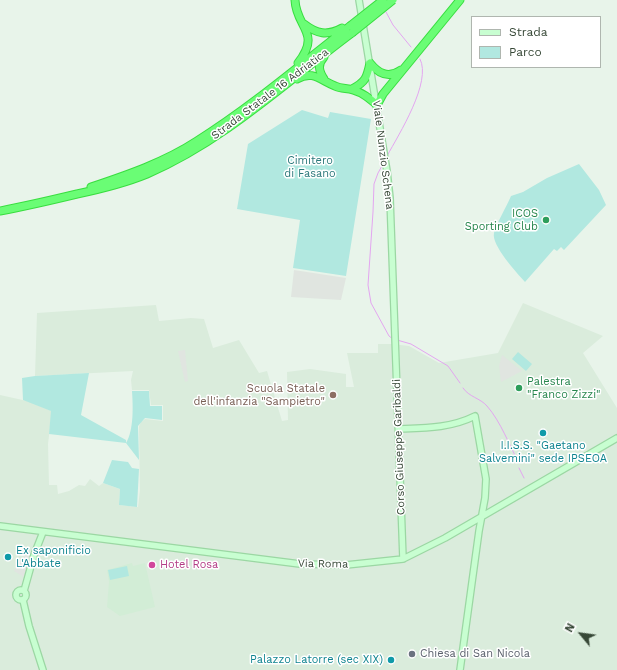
<!DOCTYPE html>
<html>
<head>
<meta charset="utf-8">
<style>
	body { margin:0 }
	#map { position:relative; width:617px; height:670px; overflow:hidden; background:#e8f4ea; font-family:"Work Sans",sans-serif }
	canvas { display:block }
	.legend { position:absolute; left:471px; top:16px; width:130px; height:52px; box-sizing:border-box; background:#fff; border:1px solid #afb6af; margin:0; padding:5px 7px; list-style:none; font-size:12px; color:#374837 }
	.legend li { display:flex; align-items:center; gap:8px; height:20px }
	.legend b { width:20px; border:1px solid #afb6af }
	.north { position:absolute; left:561px; top:614px; width:40px; height:40px; -webkit-text-stroke:3px #fff; paint-order:stroke; rotate:299deg; font-size:11px; font-weight:700; line-height:16px; text-align:center; color:#374837 }
	.north::after { content:''; display:block; margin:auto; width:14px; height:18px; background:#374837; clip-path:polygon(50% 0,100% 100%,50% 72%,0 100%) }
</style>
</head>
<body>
<div id="map">
<canvas width="617" height="670"></canvas>
<ul class="legend">
<li><b style="height:5px;background:#c8fed1"></b>Strada</li>
<li><b style="height:11px;background:#b1e8e0"></b>Parco</li>
</ul>
<div class="north">N</div>
</div>
<script>
const ctx = document.querySelector('canvas').getContext('2d');
ctx.lineJoin = 'round';
function fill(path, color) { ctx.fillStyle = color; ctx.fill(path, 'evenodd'); }
function trace(path, color, width, dash) { ctx.strokeStyle = color; ctx.lineWidth = width; ctx.lineCap = dash ? 'butt' : 'round'; ctx.setLineDash(dash || []); ctx.stroke(path); }
function write(font, color, halo, rows, align = 'center') {
  ctx.font = font + ' "Work Sans",sans-serif'; ctx.lineWidth = 3; ctx.setLineDash([]); ctx.textBaseline = 'middle'; ctx.strokeStyle = halo; ctx.fillStyle = color; for (const [text, x, y, turn = 0] of rows) {
    ctx.save(); ctx.translate(x, y); ctx.rotate((+turn || 0) * Math.PI / 180); ctx.textAlign = isNaN(turn) ? turn : align; if (halo) ctx.strokeText(text, 0, 0); ctx.fillText(text, 0, 0); ctx.restore();
  }
}
fill(new Path2D(`
	M 523,303 L 603,336 L 583,353 L 617,408 L 617,670 L 0,670 L 0,395 L 27,401 L 52,411 L 48,444 L 49,485 L 57,485 L 58,494 L 69,491 L 79,485 L 85,486 L 90,479 L 99,486 L 103,483 L 120,489 L 119,505 L 138,507 L 140,490 L 139,426 L 141,422 L 145,419 L 163,421 L 163,405 L 151,405 L 149,390 L 132,390 L 131,380 L 133,371 L 35,376 L 37,313 L 156,305 L 159,321 L 191,318 L 204,319 L 213,348 L 239,340 L 259,373 L 267,371 L 282,421 L 288,420 L 287,372 L 310,369 L 346,374 L 346,387 L 354,387 L 347,353 L 378,353 L 378,344 L 392,344 L 409,346 L 439,363 L 498,353 Z`), '#daecdc');
fill(new Path2D(`
	M 132,563 L 133,566 L 145,563 L 155,607 L 120,616 L 107,607 L 109,582 L 107,570 Z`), '#d2edd6');
fill(new Path2D(`
	M 302,110 L 328,118 L 330,112 L 371,119 L 346,276 L 293,268 L 300,220 L 237,209 L 248,144 Z
	M 579,164 L 599,190 L 606,205 L 564,250 L 561,247 L 557,251 L 554,249 L 525,282 C 517,273 491,245 494,233 C 498,220 506,208 511,196 L 523,192 L 547,178 Z
	M 518,352 L 532,364 L 526,371 L 512,359 Z
	M 89,373 L 81,415 L 126,440 L 126,443 L 49,434 L 51,411 L 23,400 L 22,378 L 35,376 Z
	M 132,391 L 149,391 L 150,406 L 162,406 L 162,420 L 145,418 L 138,426 L 139,460 L 126,443 C 134,430 133,406 132,391 Z
	M 112,460 L 128,462 L 132,468 L 139,469 L 137,507 L 119,505 L 120,489 L 103,483 Z
	M 127,566 L 129,576 L 110,580 L 108,570 Z`), '#b1e8e0');
fill(new Path2D(`
	M 294,270 L 346,278 L 341,300 L 291,297 Z
	M 185,350 L 188,381 L 185,382 L 178,351 Z
	M 502,355 L 522,371 L 501,382 L 499,366 Z
	M 32,551 L 24,577 L 14,571 L 26,552 Z`), '#e0e5e0');
trace(new Path2D(`
	M 386,12 L 393,25 L 411,47
	M 387,156 C 399,134 432,82 420,59
	M 383,164 L 378,173 L 374,184 L 373,212 L 368,285 L 371,303 L 389,336 L 393,339
	M 397,340 L 411,344 L 448,366 L 460,383
	M 463,388 C 469,397 480,398 487,406 C 501,422 509,445 519,463
	M 519,468 L 524,478`), '#e3a5f0', 1);
const secondary = new Path2D(`
	M 359,0 L 387,171 L 390,198 L 403,559
	M 399,429 C 426,428 451,428 475,416 L 486,479 L 485,498 L 479,531 L 460,670
	M 0,526 L 300,564 L 346,565 L 403,559 L 445,538 L 617,438
	M16 595a5 5 0 1 1 10 0a5 5 0 1 1-10 0Z
	M 24,591 L 34,555 L 43,532
	M 23,600 L 29,626 L 43,670`);
const highway = new Path2D(`
	M 295,0 C 296,28 322,32 298,63
	M 304,24 C 317,34 327,36 342,28
	M 370,63 C 378,73 388,79 401,70
	M 297,79 C 313,70 320,80 335,86 C 341,89 347,88 353,90 C 363,93 369,98 377,105 L 383,94 L 460,0
	M 324,79 C 319,71 317,65 324,57
	M 352,89 C 366,82 367,77 370,63
	M 91,187 C 127,175 165,162 197,141 C 251,107 300,65 350,26
	M 0,211 C 26,206 52,200 77,194 C 101,189 125,183 147,174 C 224,141 286,82 352,33`);
trace(secondary, '#9bd7a3', 8);
trace(highway, '#39dd40', 9);
trace(secondary, '#c8fed1', 5.5);
trace(highway, '#6afd75', 7);
const highwayBridge = new Path2D(`
	M 350,26 L 383,0
	M 352,33 L 393,0`);
trace(highwayBridge, '#39dd40', 9, []);
trace(highwayBridge, '#6afd75', 7);
for (const [x, y, r, color] of [
	[546,220,4,"#2e9e5b"],
	[519,388,4,"#2e9e5b"],
	[333,395,4,"#8d6e63"],
	[543,433,4,"#0f9aa8"],
	[8,557,4,"#0f9aa8"],
	[152,565,4,"#d1479c"],
	[412,654,4,"#6b7280"],
	[391,660,4,"#0f9aa8"]
]) { const dot = new Path2D(); dot.arc(x, y, r, 0, 2 * Math.PI); ctx.fillStyle = color; ctx.fill(dot); trace(dot, '#fff', 1.5); }
write('11px', '#374837', '#fff', [
	["Strada Statale 16 Adriatica",270,94,-37],
	["Viale Nunzio Schena",383,155,83],
	["Corso Giuseppe Garibaldi",399,447,-92],
	["Via Roma",323,564,1]
]);
write('11px', '#2a787a', '#fff', [
	["Cimitero",310,161],
	["di Fasano",310,174]
]);
write('11px', '#27864d', '#fff', [
	["ICOS",538,214],
	["Sporting Club",538,227],
	["Palestra",527,382,"left"],
	["\"Franco Zizzi\"",527,395,"left"]
], 'right');
write('11px', '#785e54', '#fff', [
	["Scuola Statale",325,389],
	["dell'infanzia \"Sampietro\"",325,402]
], 'right');
write('11px', '#0d838f', '#fff', [
	["I.I.S.S. \"Gaetano",543,446],
	["Salvemini\" sede IPSEOA",543,459],
	["Ex saponificio",16,551,"left"],
	["L'Abbate",16,564,"left"],
	["Palazzo Latorre (sec XIX)",383,660,"right"]
]);
write('11px', '#b23c85', '#fff', [
	["Hotel Rosa",160,565]
], 'left');
write('11px', '#5b616d', '#fff', [
	["Chiesa di San Nicola",420,654]
], 'left');
</script>
</body>
</html>
